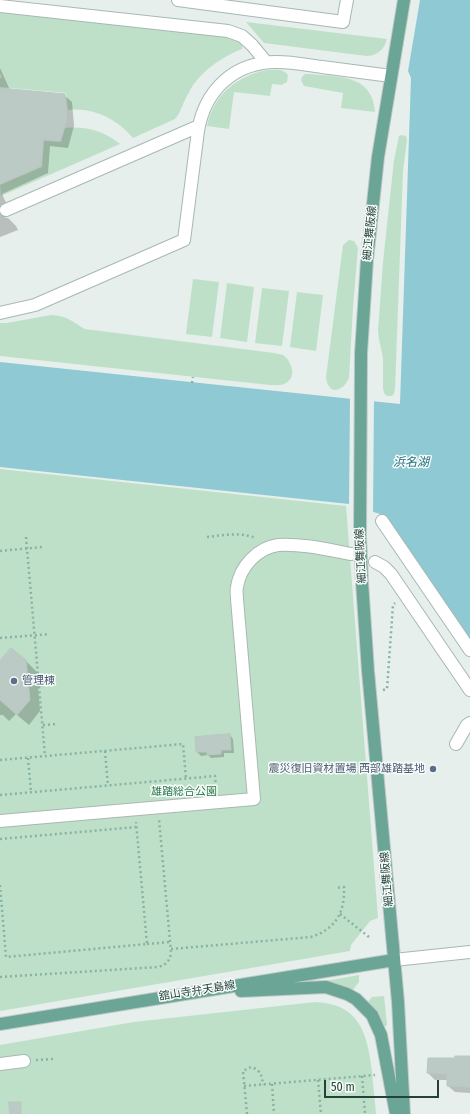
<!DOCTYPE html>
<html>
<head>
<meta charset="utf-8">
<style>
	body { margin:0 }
	#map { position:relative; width:470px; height:1114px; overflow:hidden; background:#e6efeb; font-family:"Fira Sans Condensed",sans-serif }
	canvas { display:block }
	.scale { position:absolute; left:324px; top:1080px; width:115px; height:18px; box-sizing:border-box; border:2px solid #24423a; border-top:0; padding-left:5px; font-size:12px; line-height:14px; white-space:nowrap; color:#24423a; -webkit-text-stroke:3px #f7fbf9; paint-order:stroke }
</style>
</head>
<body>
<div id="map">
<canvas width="470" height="1114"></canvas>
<div class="scale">50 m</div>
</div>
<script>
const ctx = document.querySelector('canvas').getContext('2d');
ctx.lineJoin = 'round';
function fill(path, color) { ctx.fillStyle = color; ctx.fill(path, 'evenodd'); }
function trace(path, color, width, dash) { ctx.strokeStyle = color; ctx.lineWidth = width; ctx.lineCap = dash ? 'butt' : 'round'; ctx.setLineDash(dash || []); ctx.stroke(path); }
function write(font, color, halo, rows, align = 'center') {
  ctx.font = font + ' "Fira Sans Condensed","Noto Sans JP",sans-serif'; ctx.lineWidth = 3; ctx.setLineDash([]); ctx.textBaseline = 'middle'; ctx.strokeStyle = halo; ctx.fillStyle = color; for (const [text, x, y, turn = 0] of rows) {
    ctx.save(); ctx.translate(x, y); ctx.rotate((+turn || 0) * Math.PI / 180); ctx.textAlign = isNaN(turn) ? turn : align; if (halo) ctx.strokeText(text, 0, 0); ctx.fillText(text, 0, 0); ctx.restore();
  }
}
fill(new Path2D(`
	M 0,12 L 227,37 L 239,41 L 243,44 L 242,49 C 220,58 199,72 188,94 C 183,102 181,113 175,119 L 133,138 C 117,119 93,107 68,110 L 66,93 L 0,87 L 0,79 L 2,77 L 0,73 Z
	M 246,22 L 387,39 C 384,50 378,55 367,56 L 264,43 Z
	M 267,70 C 275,70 283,68 288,75 L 287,82 L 281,85 L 272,84 L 270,96 L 234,92 L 229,129 L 207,126 C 214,95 236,76 267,70 Z
	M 305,74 L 309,74 C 338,77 373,74 375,112 L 341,108 L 343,93 L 304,86 L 301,80 L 302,77 Z
	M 65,128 C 86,126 104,131 120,144 L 1,196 L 0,185 L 42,167 L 44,141 L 61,142 Z
	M 402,135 L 406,136 L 407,140 L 403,171 L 395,389 L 394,394 L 392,396 L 387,396 L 384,393 L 383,388 L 383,358 L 379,339 L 378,331 L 383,262 L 394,160 L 399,136 Z
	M 349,240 L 354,241 L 358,248 L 353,307 L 349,378 C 343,392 328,396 326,377 L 343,245 Z
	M 193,279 L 219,282 L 212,337 L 186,334 Z
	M 227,283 L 254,287 L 247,342 L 220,338 Z
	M 262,288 L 289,291 L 282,346 L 255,343 Z
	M 297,292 L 323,295 L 316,351 L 290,347 Z
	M 51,315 C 68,316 71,321 85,329 L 274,353 C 276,354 281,354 283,355 C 292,361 297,377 286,383 C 282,386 275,385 270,385 L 0,356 L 0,323 L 7,323 Z
	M 0,469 L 346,506 L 378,918 L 370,921 L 351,945 L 350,951 L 0,1011 Z
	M 359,975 L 359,982 L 353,990 L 326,981 Z
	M 384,996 L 387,1025 L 386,1026 L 384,1026 L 377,1012 L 368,1002 L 372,997 Z
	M 315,1002 C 360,1004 367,1033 372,1071 C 373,1086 375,1100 376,1114 L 0,1114 L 0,1045 L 134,1022 Z`), '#bfe0c8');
fill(new Path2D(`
	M 420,0 L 470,0 L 470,642 L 383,515 L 349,504 L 0,467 L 0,362 L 400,404 L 411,78 L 408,71 Z`), '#8ec9d4');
fill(new Path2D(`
	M 350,397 L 374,400 L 373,514 L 349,506 Z`), '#e6efeb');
fill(new Path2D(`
	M 0,68 L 10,90 L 64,95 L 72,102 L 74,126 L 68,148 L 50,146 L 48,173 L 2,194 L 10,211 L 5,218 L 8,218 L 16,226 L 18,230 L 0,237 Z
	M 26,661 L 37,672 L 40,711 L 29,725 L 16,714 L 9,721 L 3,715 L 0,715 L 0,662 Z
	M 230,735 L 233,739 L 234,753 L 224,753 L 224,757 L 211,758 L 208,755 L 201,756 L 197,752 L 196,738 Z
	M 470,1057 L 470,1093 L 455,1092 L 448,1086 L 448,1080 L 435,1080 L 428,1073 Z`), '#0003');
const building = new Path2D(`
	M 0,88 L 65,94 L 67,118 L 60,141 L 43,139 L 41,166 L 0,184 Z
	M 11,648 L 26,660 L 30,700 L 17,715 L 0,700 L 0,661 Z
	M 230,734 L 231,750 L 221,750 L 221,754 L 207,755 L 207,752 L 196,752 L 195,737 Z
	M 455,1056 L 470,1056 L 470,1087 L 447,1086 L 447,1074 L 427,1073 L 428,1058 L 455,1058 Z
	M 9,1102 L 21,1102 L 21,1114 L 10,1114 Z`);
fill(building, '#bbcac4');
trace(building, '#b8c9c2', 1);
const minor = new Path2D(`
	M 178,0 L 343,22 L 347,0
	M 0,6 L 228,31 L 242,36 L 252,45 L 266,62
	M 6,210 L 199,126
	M 0,313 L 35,305 L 184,240 L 198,131 C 205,90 234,62 277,62 C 292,62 307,65 322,67 C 345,70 368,73 391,76
	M 382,521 L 470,650
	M 375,562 L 384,567 L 391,574 L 470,690
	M 456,744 L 467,725 L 470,723
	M 0,821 L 254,799 L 237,599 C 237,595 236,590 237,587 C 240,567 257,548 278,545 C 300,543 329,550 351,554
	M 394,960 L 470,952
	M 0,1064 L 24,1061`);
const major = new Path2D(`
	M 360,537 L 361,353 L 367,260 L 378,157 L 404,0
	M 362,582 L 368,671 L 398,1002 L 404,1114
	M 241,991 L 326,987 L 347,994 L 356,999 L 372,1015 L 381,1035 L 396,1114
	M 0,1024 L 394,960`);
trace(minor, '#a8b8b2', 14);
trace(major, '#c2cac8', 14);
trace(new Path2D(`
	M 192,383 L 193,377
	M 26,537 L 45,756
	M 207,537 C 224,535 240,532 256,538
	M 0,551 L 42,547
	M 0,638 L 50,634
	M 383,690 L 387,689 L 393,605 L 395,603
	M 43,725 L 57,724
	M 105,751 L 108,786
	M 28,758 L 31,792
	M 0,760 L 183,744 L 186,779
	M 0,795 L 215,776 L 216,789
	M 0,839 L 137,827
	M 0,885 L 6,957 L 147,944 L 136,822
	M 340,914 L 369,937
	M 147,944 L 170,942
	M 171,949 L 311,937 C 336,929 345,912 344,887 L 336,888
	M 0,977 L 158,967 C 166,965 170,961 171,952 L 159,819
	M 36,1060 L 53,1059
	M 362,1076 L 365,1114
	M 318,1080 L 321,1114
	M 272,1084 L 274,1114
	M 244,1086 L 375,1075
	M 247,1114 L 243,1071 L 251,1067 C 261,1070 262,1076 263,1085`), '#86b3a5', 2.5, [2, 3]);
trace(minor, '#fff', 12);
trace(major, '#6aa596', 12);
const majorBridge = new Path2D(`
	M 360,537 L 362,582`);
trace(majorBridge, '#c2cac8', 14, []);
trace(majorBridge, '#6aa596', 12);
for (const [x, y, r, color] of [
	[14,681,4,"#5c6f8a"],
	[433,769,4,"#5c6f8a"]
]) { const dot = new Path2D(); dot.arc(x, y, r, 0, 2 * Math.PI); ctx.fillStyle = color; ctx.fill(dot); trace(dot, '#f7fbf9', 1.5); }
write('11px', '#24423a', '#f7fbf9', [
	["細江舞阪線",370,233,-84],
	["細江舞阪線",361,556,-93],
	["細江舞阪線",387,879,-95],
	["舘山寺弁天島線",197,991,-9]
]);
write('11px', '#4e5e75', '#f7fbf9', [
	["管理棟",22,681],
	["震災復旧資材置場 西部雄踏基地",425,769,"right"]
], 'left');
write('11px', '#2d7a4b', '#f7fbf9', [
	["雄踏総合公園",184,792]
]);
write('italic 12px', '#1c6f80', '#f7fbf9', [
	["浜名湖",411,463]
]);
</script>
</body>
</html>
